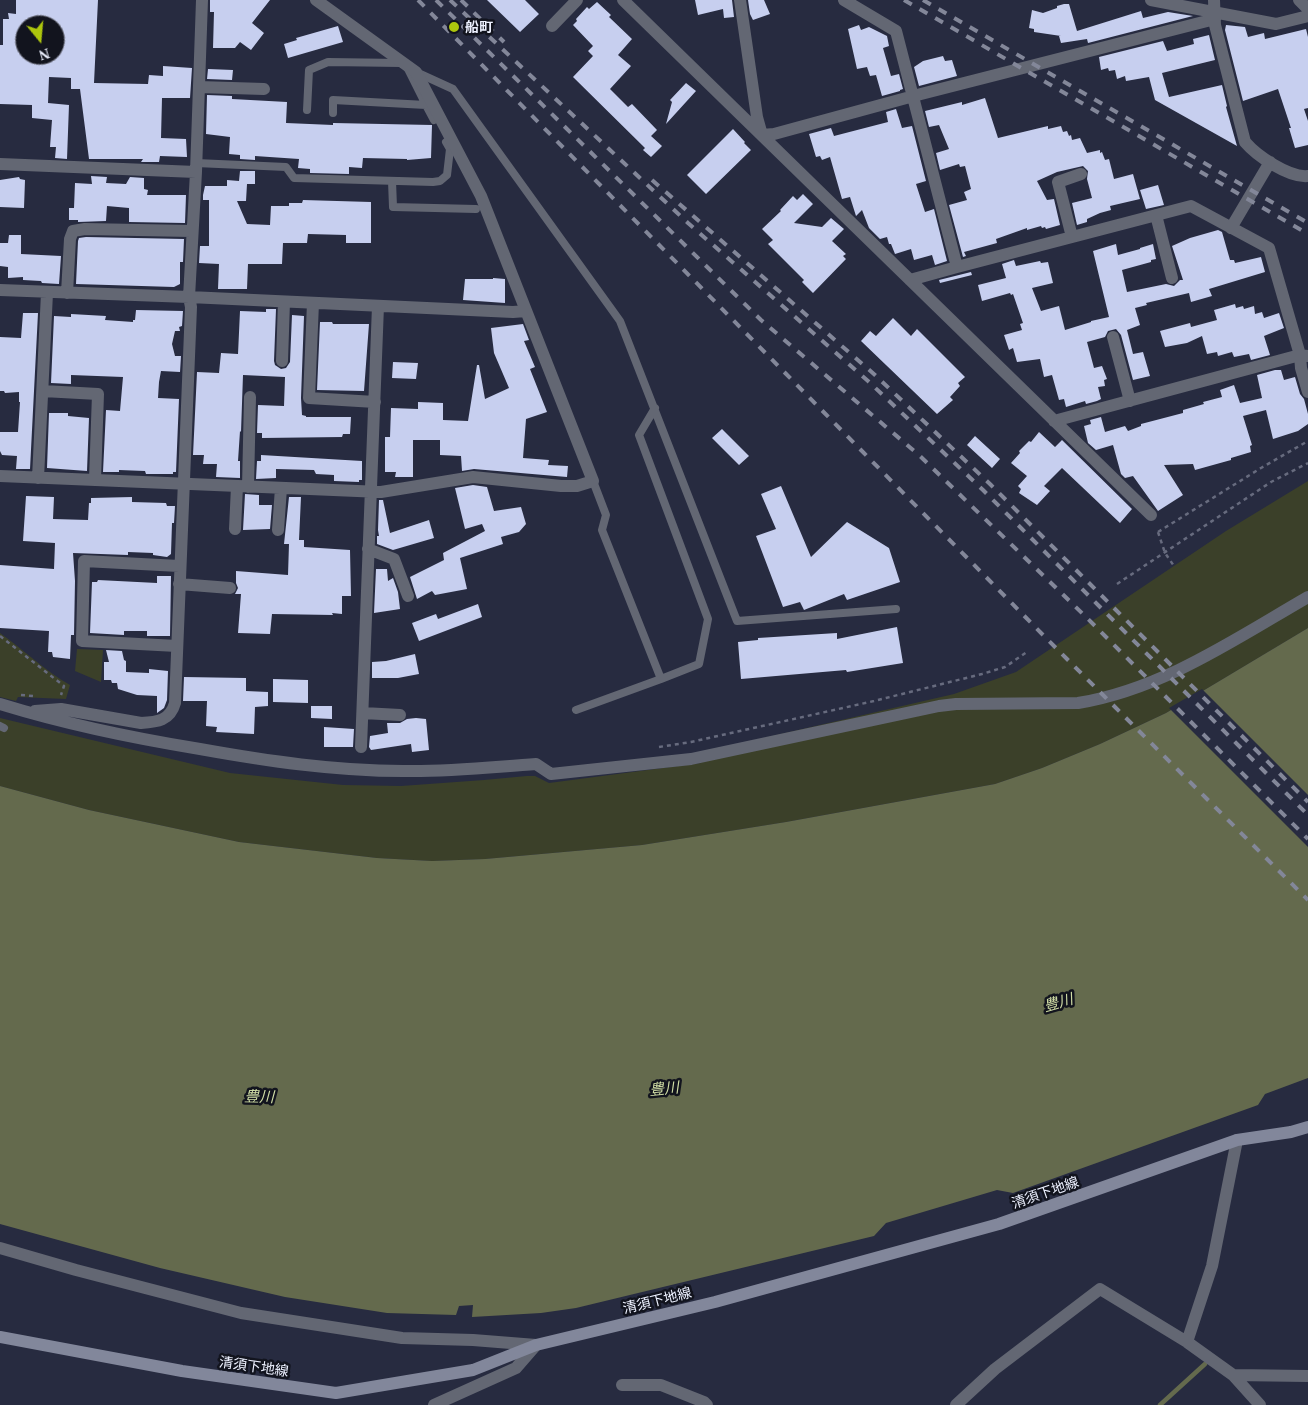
<!DOCTYPE html>
<html>
<head>
<meta charset="utf-8">
<style>
	body { margin:0 }
	#map { position:relative; width:1308px; height:1405px; overflow:hidden; background:#272b40; font-family:Georgia,serif }
	canvas { display:block }
	.north { position:absolute; left:15px; top:15px; width:50px; height:50px; box-sizing:border-box; background:#12141e; border:1px solid #6a6c78; border-radius:50%; rotate:163deg; font-size:14px; font-weight:700; line-height:20px; text-align:center; color:#edf1ff }
	.north::after { content:''; display:block; margin:auto; width:18px; height:22px; background:#adc60d; clip-path:polygon(50% 0,100% 100%,50% 72%,0 100%) }
</style>
</head>
<body>
<div id="map">
<canvas width="1308" height="1405"></canvas>
<div class="north">N</div>
</div>
<script>
const ctx = document.querySelector('canvas').getContext('2d');
ctx.lineJoin = 'round';
function fill(path, color) { ctx.fillStyle = color; ctx.fill(path, 'evenodd'); }
function trace(path, color, width, dash) { ctx.strokeStyle = color; ctx.lineWidth = width; ctx.lineCap = dash ? 'butt' : 'round'; ctx.setLineDash(dash || []); ctx.stroke(path); }
function write(font, color, halo, rows, align = 'center') {
  ctx.font = font + ' Georgia,"Noto Sans JP",serif'; ctx.lineWidth = 5; ctx.setLineDash([]); ctx.textBaseline = 'middle'; ctx.strokeStyle = halo; ctx.fillStyle = color; for (const [text, x, y, turn = 0] of rows) {
    ctx.save(); ctx.translate(x, y); ctx.rotate((+turn || 0) * Math.PI / 180); ctx.textAlign = isNaN(turn) ? turn : align; if (halo) ctx.strokeText(text, 0, 0); ctx.fillText(text, 0, 0); ctx.restore();
  }
}
fill(new Path2D(`
	M 1308,481 L 1308,628 L 1166,713 L 1100,744 L 1042,768 L 995,784 L 786,822 L 642,845 L 485,859 L 432,861 L 377,858 L 239,842 L 89,810 L 0,786 L 0,718 L 230,773 L 343,785 L 401,786 L 484,780 L 527,776 L 535,776 L 549,783 L 701,763 L 699,753 L 954,694 L 1016,672 L 1226,531 Z
	M 0,633 C 24,650 44,670 70,685 L 66,699 L 18,697 L 16,701 L 0,697 Z
	M 77,649 L 103,650 L 101,682 L 75,671 Z`), '#3b4029');
fill(new Path2D(`
	M 1308,628 L 1308,1078 L 1265,1094 L 1258,1105 L 1013,1193 L 997,1190 L 886,1223 L 874,1236 L 576,1308 L 541,1313 L 472,1317 L 473,1305 L 459,1306 L 456,1315 L 387,1313 L 285,1297 L 160,1268 L 0,1224 L 0,786 L 89,810 L 239,842 L 377,858 L 432,861 L 485,859 L 642,845 L 786,822 L 995,784 L 1042,768 L 1100,744 L 1166,713 Z`), '#646a4d');
fill(new Path2D(`
	M 1202,689 L 1308,795 L 1308,847 L 1169,708 Z`), '#272b40');
trace(new Path2D(`
	M 1160,1405 L 1205,1364`), '#646a4d', 4.5);
fill(new Path2D(`
	M 16,0 L 98,0 L 94,83 L 148,84 L 149,75 L 163,76 L 163,66 L 192,68 L 190,98 L 162,98 L 161,138 L 186,139 L 187,157 L 160,156 L 159,162 L 141,162 L 143,159 L 89,159 L 80,89 L 71,89 L 71,78 L 49,77 L 48,103 L 69,105 L 67,159 L 55,158 L 56,147 L 50,147 L 52,120 L 32,118 L 32,105 L 0,104 L 0,45 L 3,45 L 3,19 L 9,19 L 8,13 L 16,14 ZM 25,25 L 55,25 L 55,55 L 25,55 Z
	M 210,0 L 270,0 L 252,23 L 264,33 L 251,50 L 240,42 L 235,48 L 213,48 L 214,12 L 210,12 Z
	M 487,0 L 525,0 L 539,14 L 520,32 Z
	M 695,0 L 732,0 L 734,17 L 724,18 L 723,9 L 698,15 Z
	M 748,0 L 764,0 L 770,14 L 753,20 L 750,14 Z
	M 597,2 L 611,15 L 609,17 L 632,39 L 618,55 L 631,66 L 610,89 L 628,107 L 632,104 L 657,130 L 651,136 L 662,146 L 651,157 L 643,150 L 645,148 L 573,77 L 593,56 L 588,51 L 593,46 L 573,25 L 577,21 L 576,19 L 587,7 L 589,9 Z
	M 1064,4 L 1069,4 L 1077,31 L 1141,11 L 1143,18 L 1168,12 L 1193,16 L 1088,43 L 1087,39 L 1061,43 L 1059,36 L 1061,36 L 1034,32 L 1034,29 L 1029,28 L 1032,10 L 1043,13 L 1057,8 L 1057,6 Z
	M 859,25 L 861,30 L 869,27 L 887,36 L 889,46 L 883,48 L 891,76 L 899,74 L 903,89 L 900,90 L 900,91 L 882,96 L 876,75 L 870,76 L 867,67 L 857,69 L 848,29 Z
	M 1226,25 L 1245,27 L 1248,37 L 1264,33 L 1265,39 L 1306,29 L 1308,37 L 1308,108 L 1304,109 L 1308,121 L 1308,145 L 1295,148 L 1289,128 L 1291,128 L 1278,89 L 1243,101 L 1225,30 Z
	M 338,26 L 343,42 L 288,58 L 284,44 L 297,40 L 296,38 Z
	M 1209,35 L 1215,60 L 1162,73 L 1169,97 L 1222,85 L 1227,106 L 1226,107 L 1237,146 L 1155,100 L 1149,77 L 1126,81 L 1125,76 L 1117,79 L 1115,70 L 1109,71 L 1108,68 L 1101,70 L 1099,57 L 1163,41 L 1167,51 L 1194,44 L 1193,39 Z
	M 943,56 L 945,61 L 952,60 L 957,76 L 919,86 L 914,67 L 923,61 Z
	M 208,69 L 233,70 L 232,80 L 207,79 Z
	M 686,83 L 696,91 L 666,124 L 672,102 L 670,100 Z
	M 207,95 L 232,96 L 232,99 L 287,102 L 286,123 L 333,125 L 333,123 L 432,125 L 431,158 L 407,160 L 407,159 L 363,158 L 362,168 L 349,167 L 349,174 L 310,173 L 310,169 L 298,168 L 299,159 L 255,156 L 255,160 L 240,159 L 240,155 L 229,154 L 230,137 L 206,134 Z
	M 985,98 L 998,138 L 1048,126 L 1048,129 L 1061,126 L 1063,132 L 1067,131 L 1069,136 L 1071,135 L 1072,140 L 1080,138 L 1087,153 L 1100,150 L 1100,153 L 1102,152 L 1105,160 L 1109,159 L 1114,179 L 1133,174 L 1140,199 L 1110,206 L 1111,210 L 1100,213 L 1087,219 L 1087,222 L 1077,225 L 1072,203 L 1092,198 L 1087,179 L 1088,171 L 1083,166 L 1057,172 L 1037,181 L 1047,200 L 1054,199 L 1060,225 L 1046,229 L 1045,227 L 1042,228 L 1041,226 L 1027,230 L 1027,228 L 996,239 L 997,243 L 964,252 L 966,256 L 963,257 L 949,205 L 967,200 L 964,192 L 971,189 L 965,166 L 960,167 L 959,164 L 940,170 L 936,153 L 949,149 L 939,125 L 929,127 L 925,111 L 962,102 L 962,105 Z
	M 896,109 L 902,128 L 912,126 L 926,181 L 916,184 L 925,212 L 934,209 L 947,261 L 935,265 L 932,255 L 914,260 L 911,249 L 895,254 L 891,244 L 889,244 L 887,237 L 880,239 L 869,228 L 862,210 L 856,216 L 850,197 L 842,199 L 830,157 L 822,160 L 820,156 L 816,157 L 809,134 L 831,128 L 834,136 L 888,122 L 886,112 Z
	M 733,129 L 745,142 L 744,143 L 751,150 L 706,194 L 687,175 Z
	M 240,171 L 255,171 L 255,184 L 247,184 L 246,201 L 237,201 L 247,224 L 270,225 L 271,206 L 289,206 L 289,203 L 302,203 L 303,200 L 371,202 L 371,243 L 346,243 L 346,235 L 308,234 L 307,243 L 283,243 L 282,264 L 248,264 L 247,289 L 218,289 L 219,264 L 199,263 L 200,246 L 209,246 L 209,200 L 203,200 L 203,195 L 205,186 L 227,186 L 227,180 L 239,181 Z
	M 91,176 L 107,177 L 106,183 L 126,184 L 130,177 L 144,178 L 144,189 L 148,190 L 147,195 L 186,195 L 185,223 L 129,222 L 129,208 L 107,206 L 106,221 L 78,222 L 78,220 L 69,220 L 69,208 L 74,208 L 75,183 L 92,184 Z
	M 19,177 L 20,179 L 25,180 L 24,208 L 0,207 L 0,180 Z
	M 1158,185 L 1164,205 L 1146,209 L 1140,190 Z
	M 803,194 L 813,204 L 794,223 L 822,227 L 831,218 L 844,229 L 832,241 L 846,254 L 843,256 L 846,259 L 813,293 L 802,282 L 804,280 L 768,244 L 773,240 L 762,229 L 781,211 L 780,210 L 793,196 L 797,200 Z
	M 1218,230 L 1222,232 L 1230,260 L 1234,260 L 1235,263 L 1261,257 L 1265,272 L 1209,289 L 1212,296 L 1191,302 L 1189,293 L 1146,303 L 1147,305 L 1135,308 L 1140,325 L 1127,330 L 1133,354 L 1143,352 L 1150,376 L 1133,380 L 1121,335 L 1116,329 L 1108,331 L 1105,337 L 1087,342 L 1094,368 L 1102,366 L 1107,379 L 1104,380 L 1105,386 L 1098,387 L 1101,399 L 1097,401 L 1086,404 L 1085,401 L 1066,407 L 1064,399 L 1059,400 L 1052,375 L 1044,377 L 1040,359 L 1017,362 L 1013,348 L 1009,350 L 1004,335 L 1022,330 L 1020,324 L 1023,323 L 1013,294 L 1011,295 L 1010,293 L 982,301 L 978,285 L 1006,278 L 1002,264 L 1014,260 L 1016,266 L 1040,261 L 1041,263 L 1048,262 L 1053,283 L 1032,288 L 1041,311 L 1059,306 L 1065,330 L 1091,322 L 1091,321 L 1109,317 L 1093,251 L 1116,244 L 1118,255 L 1140,249 L 1140,248 L 1153,244 L 1156,259 L 1151,260 L 1151,262 L 1122,270 L 1127,292 L 1166,284 L 1174,286 L 1180,280 L 1183,280 L 1172,246 L 1190,238 Z
	M 9,235 L 21,235 L 21,254 L 61,256 L 59,284 L 42,283 L 41,281 L 23,280 L 23,277 L 8,278 L 8,267 L 0,266 L 0,243 L 8,243 Z
	M 86,237 L 184,239 L 183,262 L 180,262 L 180,284 L 174,287 L 76,284 L 78,241 L 79,238 Z
	M 971,272 L 972,275 L 940,283 L 939,280 Z
	M 493,278 L 505,279 L 505,303 L 463,300 L 465,279 L 493,279 Z
	M 1235,304 L 1236,308 L 1243,306 L 1244,309 L 1254,306 L 1255,314 L 1262,312 L 1264,318 L 1279,313 L 1284,328 L 1264,336 L 1270,355 L 1251,360 L 1249,354 L 1234,357 L 1232,352 L 1218,356 L 1217,352 L 1207,354 L 1202,336 L 1187,343 L 1165,347 L 1160,331 L 1190,323 L 1191,327 L 1217,320 L 1214,310 Z
	M 266,309 L 276,309 L 274,361 L 275,365 L 281,369 L 286,368 L 290,362 L 292,315 L 304,316 L 301,398 L 302,415 L 306,416 L 306,417 L 351,417 L 350,434 L 343,434 L 342,437 L 262,438 L 262,433 L 257,433 L 258,405 L 284,406 L 285,377 L 243,375 L 241,432 L 240,431 L 238,461 L 240,461 L 240,478 L 216,477 L 217,464 L 203,464 L 204,455 L 193,455 L 197,372 L 219,373 L 221,353 L 238,354 L 240,311 L 266,312 Z
	M 136,310 L 183,311 L 182,326 L 179,327 L 180,331 L 175,331 L 172,344 L 175,356 L 181,356 L 180,372 L 161,371 L 159,382 L 158,398 L 179,399 L 176,472 L 173,472 L 173,474 L 146,474 L 145,471 L 119,470 L 119,472 L 103,472 L 106,410 L 120,411 L 123,377 L 71,375 L 71,384 L 51,383 L 54,316 L 71,317 L 71,314 L 106,316 L 105,320 L 133,322 L 133,320 L 135,320 Z
	M 23,313 L 38,313 L 30,469 L 16,469 L 17,456 L 2,455 L 0,451 L 0,432 L 18,432 L 20,402 L 19,402 L 19,392 L 5,393 L 4,391 L 0,391 L 0,337 L 21,338 Z
	M 893,318 L 911,336 L 917,329 L 965,377 L 958,383 L 960,386 L 950,397 L 953,400 L 937,414 L 861,341 L 870,331 L 876,336 Z
	M 320,322 L 332,322 L 333,324 L 369,324 L 364,391 L 317,390 Z
	M 523,324 L 529,340 L 524,341 L 535,367 L 530,369 L 547,412 L 526,419 L 523,458 L 549,460 L 548,465 L 568,466 L 567,477 L 474,469 L 462,471 L 461,456 L 440,455 L 440,440 L 413,440 L 413,477 L 395,477 L 396,472 L 385,472 L 385,437 L 390,437 L 391,408 L 418,409 L 418,402 L 443,403 L 443,420 L 468,421 L 477,365 L 479,365 L 485,399 L 509,388 L 494,353 L 491,328 Z
	M 393,362 L 418,363 L 416,379 L 392,378 Z
	M 1275,370 L 1281,370 L 1284,380 L 1295,377 L 1300,394 L 1304,399 L 1308,414 L 1308,424 L 1298,431 L 1273,439 L 1266,410 L 1243,416 L 1252,445 L 1250,446 L 1251,452 L 1231,458 L 1231,460 L 1195,470 L 1193,464 L 1164,465 L 1183,495 L 1158,511 L 1133,476 L 1125,478 L 1121,474 L 1113,445 L 1096,450 L 1088,443 L 1084,426 L 1091,424 L 1090,420 L 1101,417 L 1105,432 L 1125,426 L 1128,431 L 1141,426 L 1141,424 L 1183,413 L 1183,410 L 1204,404 L 1203,402 L 1222,397 L 1220,390 L 1234,385 L 1240,403 L 1262,398 L 1257,375 Z
	M 49,413 L 68,413 L 68,416 L 89,418 L 87,471 L 47,468 Z
	M 722,429 L 749,456 L 739,465 L 712,438 Z
	M 1039,432 L 1055,447 L 1062,440 L 1132,509 L 1120,523 L 1062,468 L 1044,486 L 1050,491 L 1037,505 L 1019,493 L 1021,489 L 1018,486 L 1027,476 L 1011,463 L 1020,453 L 1019,451 L 1029,441 L 1031,442 Z
	M 975,436 L 1000,459 L 992,468 L 967,445 Z
	M 261,455 L 362,461 L 362,480 L 359,480 L 359,482 L 334,481 L 334,475 L 316,474 L 314,470 L 276,469 L 276,478 L 256,479 L 257,461 L 261,461 Z
	M 473,485 L 487,487 L 494,511 L 521,507 L 526,524 L 519,532 L 501,537 L 503,544 L 460,558 L 467,589 L 435,595 L 432,591 L 417,599 L 410,577 L 444,560 L 443,553 L 485,531 L 482,524 L 465,529 L 455,488 Z
	M 781,486 L 811,557 L 847,522 L 889,548 L 900,582 L 847,600 L 844,594 L 804,610 L 800,602 L 783,607 L 756,536 L 776,529 L 761,494 Z
	M 245,494 L 259,495 L 259,505 L 272,505 L 270,529 L 243,530 Z
	M 26,496 L 54,497 L 53,519 L 88,520 L 89,503 L 91,503 L 91,498 L 132,497 L 132,502 L 166,503 L 167,506 L 175,506 L 174,523 L 172,523 L 171,554 L 167,557 L 153,555 L 153,553 L 128,552 L 128,555 L 73,553 L 75,581 L 74,635 L 71,635 L 70,659 L 53,657 L 52,652 L 48,652 L 49,631 L 0,628 L 0,565 L 54,569 L 55,543 L 23,541 Z
	M 289,497 L 301,497 L 299,540 L 304,540 L 304,547 L 350,550 L 351,596 L 342,596 L 342,614 L 332,613 L 333,615 L 272,614 L 270,634 L 238,633 L 241,594 L 235,594 L 238,588 L 236,583 L 236,571 L 288,575 L 289,544 L 284,544 Z
	M 379,500 L 383,500 L 390,533 L 429,520 L 434,538 L 393,550 L 377,544 L 377,536 L 379,536 L 378,530 Z
	M 376,569 L 387,569 L 388,581 L 393,578 L 398,592 L 400,609 L 374,613 Z
	M 157,576 L 171,576 L 170,636 L 147,636 L 147,631 L 124,631 L 124,635 L 90,633 L 92,582 L 97,582 L 98,580 L 157,583 Z
	M 478,604 L 482,617 L 419,641 L 412,623 L 436,614 L 438,619 Z
	M 897,627 L 903,663 L 847,672 L 846,670 L 741,679 L 738,642 L 758,640 L 758,638 L 837,633 L 837,639 Z
	M 106,650 L 122,651 L 124,660 L 126,661 L 126,672 L 149,673 L 149,669 L 168,671 L 167,700 L 164,708 L 157,713 L 157,696 L 137,695 L 118,689 L 117,683 L 112,683 L 111,680 L 104,680 L 104,662 L 109,662 Z
	M 415,654 L 419,674 L 398,678 L 372,678 L 372,662 L 386,661 Z
	M 184,677 L 246,678 L 246,691 L 268,692 L 268,706 L 255,707 L 254,734 L 216,732 L 217,727 L 206,726 L 207,701 L 183,701 Z
	M 273,679 L 308,680 L 308,703 L 273,702 Z
	M 311,706 L 332,706 L 332,719 L 311,718 Z
	M 416,718 L 426,719 L 429,750 L 412,752 L 411,744 L 371,750 L 369,747 L 370,736 L 388,733 L 387,723 L 400,723 L 407,719 Z
	M 324,727 L 354,729 L 353,747 L 324,747 Z`), '#c7cfef');
trace(new Path2D(`
	M 1158,532 L 1261,468 L 1308,441
	M 1158,532 L 1165,553 L 1174,566
	M 1117,584 L 1271,482 L 1308,463
	M 0,636 L 64,686 L 61,695
	M 21,695 L 33,696
	M 659,747 L 691,742 L 874,701 L 982,674 L 1005,667 L 1027,652`), '#676b7e', 2.5, [4, 4]);
trace(new Path2D(`
	M 418,73 L 453,89 L 620,321 L 737,621 L 896,609
	M 426,105 L 434,120
	M 307,110 L 309,70 L 328,62 L 401,63
	M 333,113 L 333,100 L 426,105 L 408,69
	M 196,163 L 286,167 L 294,178 L 433,182 L 440,181 L 447,175 L 450,149 L 446,142
	M 392,181 L 393,207 L 476,209
	M 593,481 L 606,515 L 602,530 L 661,679 L 699,664 L 708,619 L 639,435 L 655,408
	M 576,710 L 661,679
	M 0,726 L 4,728`), '#636773', 8);
trace(new Path2D(`
	M 623,0 L 1151,515
	M 740,0 L 757,117 L 762,135 L 774,134 L 921,94 L 1215,19
	M 844,0 L 896,31 L 957,267
	M 1151,0 L 1276,24 L 1308,16
	M 1214,0 L 1215,25 L 1245,142 C 1257,156 1289,178 1308,176
	M 1299,0 L 1308,9
	M 552,26 L 577,0
	M 199,87 L 264,89
	M 0,164 L 196,172
	M 1156,215 L 1172,278
	M 1231,228 L 1270,162
	M 1072,237 L 1058,182 L 1081,174
	M 910,280 L 957,267 L 1191,206 L 1269,248 L 1300,355 L 1301,368 L 1308,392
	M 0,290 L 189,297 L 513,312 L 526,311
	M 67,293 L 70,239 L 73,231 L 85,229 L 191,231
	M 313,303 L 309,398 L 375,402
	M 1113,337 L 1130,401
	M 282,361 L 284,302
	M 43,391 L 98,394 L 95,479
	M 1054,421 L 1300,355 L 1308,356
	M 0,476 L 381,492 L 473,477 L 561,486 L 577,486 L 593,481 L 481,196 L 416,72 L 316,0
	M 38,478 L 47,293
	M 248,487 L 250,397
	M 235,529 L 237,486
	M 278,530 L 281,488
	M 368,549 L 394,559 L 408,596
	M 179,584 L 230,588
	M 177,646 L 82,641 L 84,561 L 179,566
	M 0,704 C 65,724 132,738 200,749 C 267,761 335,771 403,771 C 448,772 492,767 536,764 L 551,774 L 691,759 L 939,706 L 956,704 L 1078,703 C 1163,689 1235,639 1308,597
	M 35,711 L 61,709 L 141,723 C 157,722 170,721 175,703 L 191,307 L 189,297 L 196,172 L 202,0
	M 363,713 L 400,715
	M 361,747 L 378,306
	M 0,1248 L 76,1270 L 241,1313 L 402,1338 L 473,1340 L 536,1345
	M 1187,1342 L 1212,1266 L 1237,1140
	M 1233,1375 L 1308,1376
	M 622,1385 L 661,1385 L 704,1402 L 707,1405
	M 434,1405 L 516,1368 L 536,1345
	M 956,1405 L 995,1369 L 1100,1289 L 1187,1342 L 1233,1375 L 1260,1405`), '#636773', 12);
trace(new Path2D(`
	M 0,1337 L 182,1371 L 336,1393 L 473,1370 L 536,1345 L 715,1302 L 999,1224 L 1237,1140 L 1291,1132 L 1308,1127`), '#82879b', 12);
trace(new Path2D(`
	M 418,0 L 1047,639 L 1308,900
	M 436,0 L 761,320 L 920,456 L 1084,615 L 1308,839
	M 450,0 L 688,223 L 868,381 L 983,490 L 1308,815
	M 461,0 L 504,42
	M 904,0 L 1308,234
	M 923,0 L 1308,223
	M 652,180 L 875,375 L 991,485 L 1308,802`), '#838799', 4, [9, 9]);
for (const [x, y, r, color] of [
	[454,27,6,"#adc60d"]
]) { const dot = new Path2D(); dot.arc(x, y, r, 0, 2 * Math.PI); ctx.fillStyle = color; ctx.fill(dot); trace(dot, '#12141e', 2); }
write('bold 14px', '#edf1ff', '#12141e', [
	["船町",465,27]
], 'left');
write('14px', '#edf1ff', '#12141e', [
	["清須下地線",1045,1192,-19],
	["清須下地線",657,1300,-14],
	["清須下地線",254,1366,8]
]);
write('italic 15px', '#d1dea6', '#12141e', [
	["豊川",1058,1002,-16],
	["豊川",664,1088,-6],
	["豊川",259,1096,1]
]);
</script>
</body>
</html>
